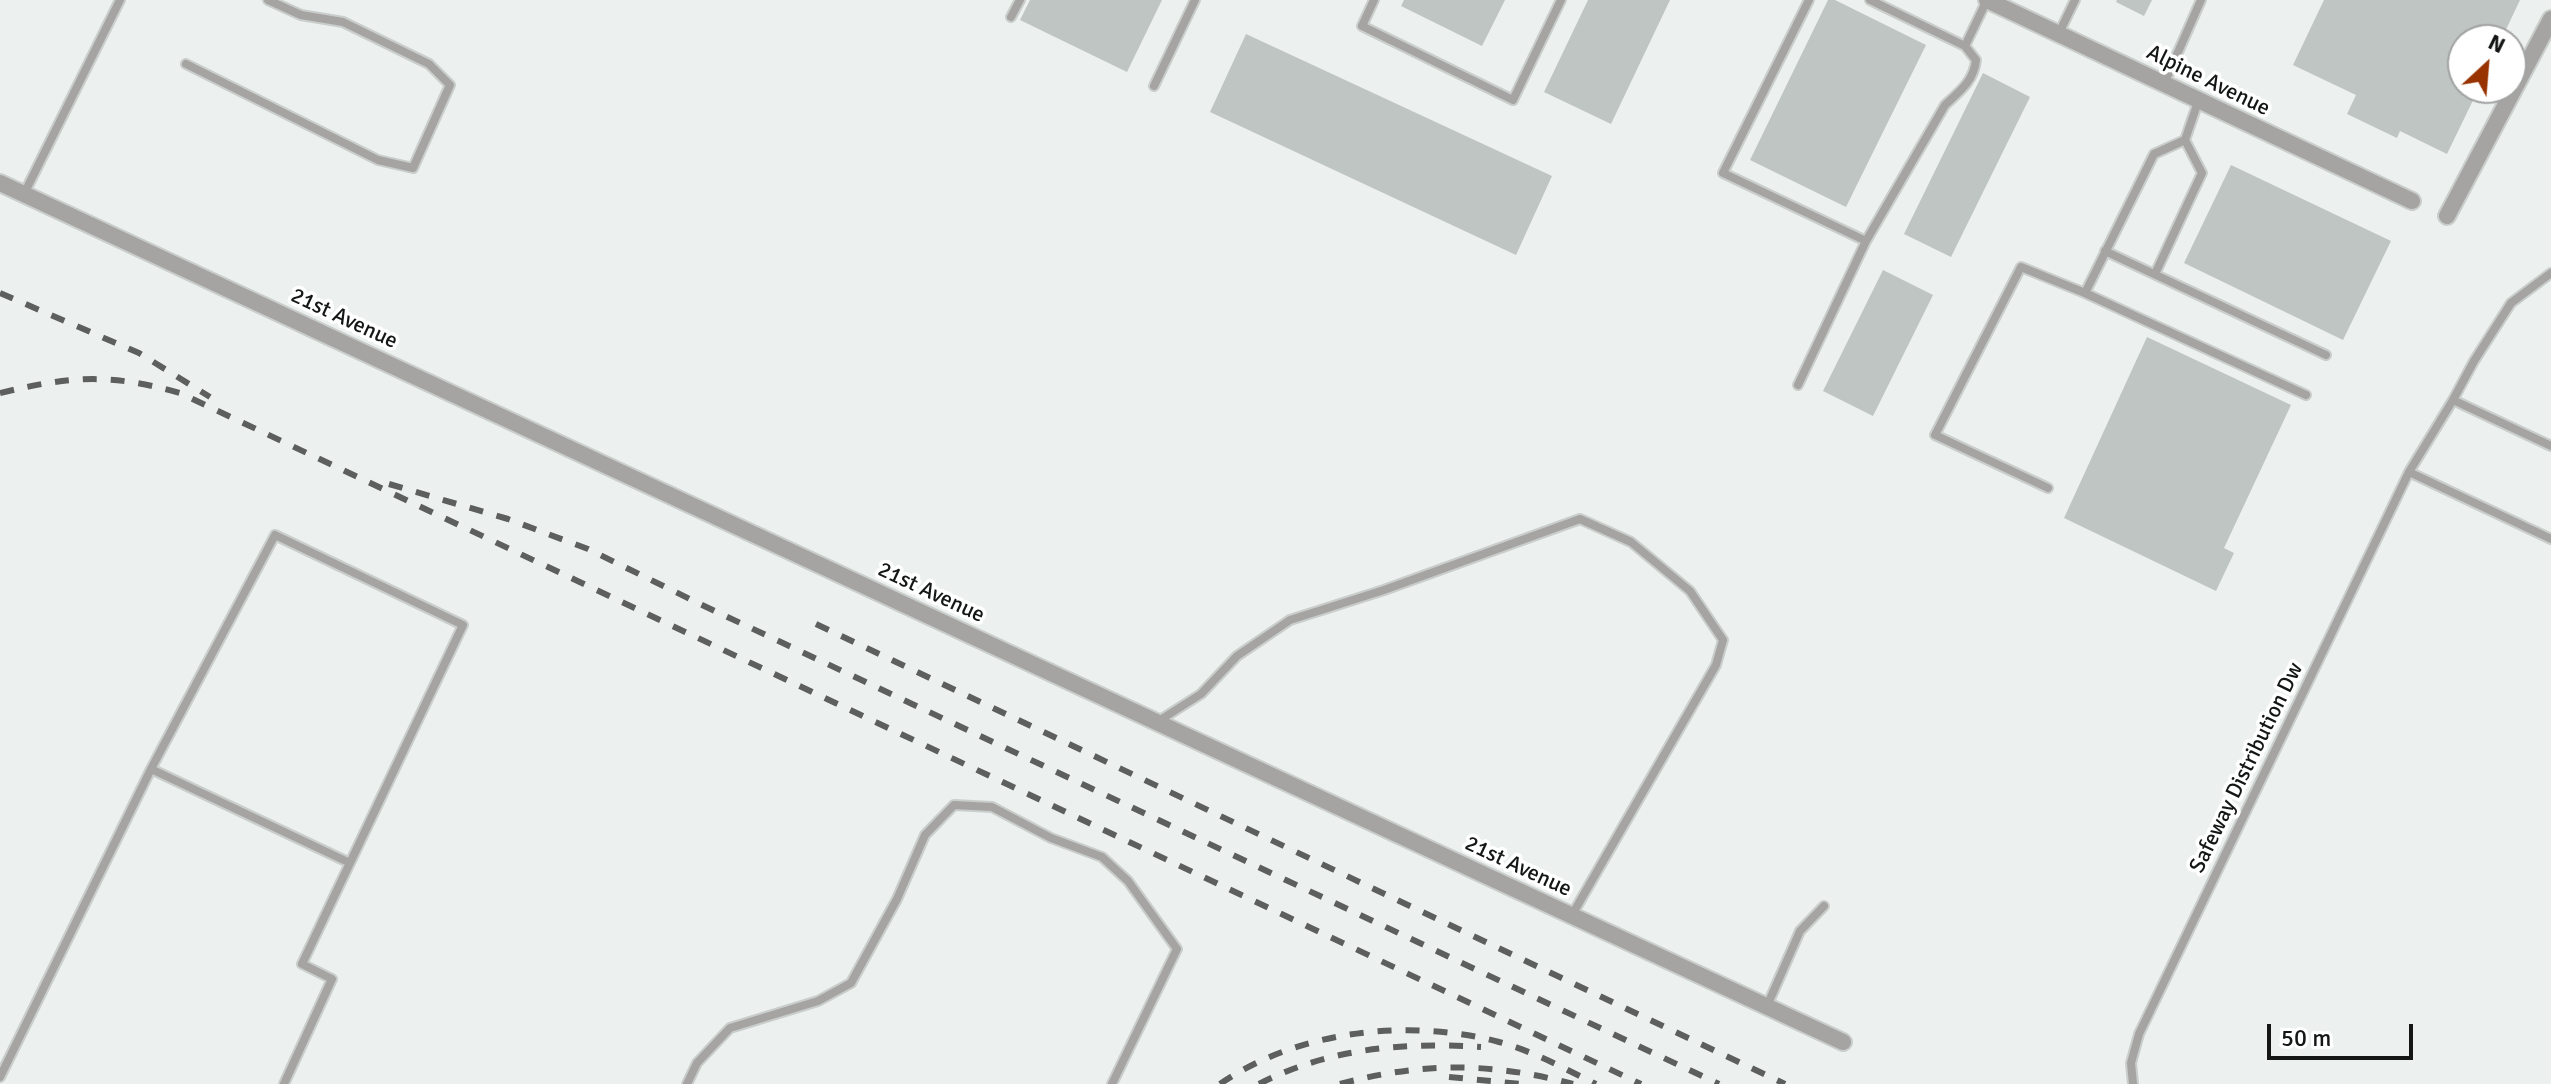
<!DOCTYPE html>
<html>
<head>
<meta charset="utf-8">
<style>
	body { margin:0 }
	#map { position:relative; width:2551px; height:1084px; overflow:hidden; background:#ecf1ef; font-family:Signika,sans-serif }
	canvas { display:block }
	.north { position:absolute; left:2447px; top:24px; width:80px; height:80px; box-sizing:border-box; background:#fff; border:2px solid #a1a2a2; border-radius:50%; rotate:26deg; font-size:22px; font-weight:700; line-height:32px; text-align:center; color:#141616 }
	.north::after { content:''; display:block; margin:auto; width:28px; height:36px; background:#983300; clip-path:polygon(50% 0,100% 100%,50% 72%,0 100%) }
	.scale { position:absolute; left:2267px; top:1024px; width:146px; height:36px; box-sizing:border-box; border:4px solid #141616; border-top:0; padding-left:10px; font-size:24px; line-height:28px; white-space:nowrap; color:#141616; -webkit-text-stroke:6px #fff; paint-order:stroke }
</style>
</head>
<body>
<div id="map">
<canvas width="2551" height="1084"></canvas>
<div class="north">N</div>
<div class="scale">50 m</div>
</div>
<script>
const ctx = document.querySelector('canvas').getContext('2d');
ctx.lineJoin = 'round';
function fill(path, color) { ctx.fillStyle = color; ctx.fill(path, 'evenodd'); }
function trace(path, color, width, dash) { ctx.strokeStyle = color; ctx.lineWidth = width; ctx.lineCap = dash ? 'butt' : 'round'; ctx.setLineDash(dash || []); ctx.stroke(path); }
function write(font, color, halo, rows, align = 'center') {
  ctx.font = font + ' Signika,sans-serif'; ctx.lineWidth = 7; ctx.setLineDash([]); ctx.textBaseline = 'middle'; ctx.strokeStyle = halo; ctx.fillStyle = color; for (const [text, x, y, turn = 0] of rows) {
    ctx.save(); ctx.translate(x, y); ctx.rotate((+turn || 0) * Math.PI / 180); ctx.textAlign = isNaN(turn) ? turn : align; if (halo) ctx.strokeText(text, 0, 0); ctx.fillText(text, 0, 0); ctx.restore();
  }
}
fill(new Path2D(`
	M 1030,0 L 1162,0 L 1127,72 L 1020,20 Z
	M 1404,0 L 1505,0 L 1482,46 L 1401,6 Z
	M 1588,0 L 1670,0 L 1611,124 L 1544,92 Z
	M 1828,0 L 1835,0 L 1926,45 L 1846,207 L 1750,160 Z
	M 2117,0 L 2152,0 L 2144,16 L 2116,2 Z
	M 2324,0 L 2520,0 L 2501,40 L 2463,40 L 2463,88 L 2479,88 L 2447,154 L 2400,131 L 2397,138 L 2347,114 L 2356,95 L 2293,65 Z
	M 1246,34 L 1552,176 L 1516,255 L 1210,112 Z
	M 1983,73 L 2030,97 L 1951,257 L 1904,234 Z
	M 2231,165 L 2391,241 L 2343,340 L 2184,263 Z
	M 1883,270 L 1933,295 L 1873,416 L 1823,391 Z
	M 2147,337 L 2291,405 L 2224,548 L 2234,553 L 2216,591 L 2064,518 Z`), '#bfc5c3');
const service = new Path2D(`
	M 1374,0 L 1362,26 L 1513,100 L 1561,0
	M 1809,0 L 1723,173 L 1866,241
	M 1870,0 L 1965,46
	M 1011,17 L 1020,0
	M 2059,33 L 2075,0
	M 186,64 L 378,160 L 413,168 L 450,85 L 429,64 L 343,22 L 301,15 L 268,0
	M 2164,84 L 2201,0
	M 1154,86 L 1195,0
	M 24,194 L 120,0
	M 2105,251 L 2326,355
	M 2155,274 L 2202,173 L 2185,140
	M 2085,293 L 2154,154 L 2185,140 L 2198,102
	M 1798,385 L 1866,241 L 1945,105 C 1959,92 1974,81 1976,60 L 1965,46 L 1987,0
	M 2453,400 L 2551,446
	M 2409,472 L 2551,539
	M 2048,488 L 1935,435 L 2021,267 L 2085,293 L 2306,395
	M 1157,722 L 1201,694 L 1237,656 L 1290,620 L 1384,590 L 1580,519 L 1631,542 L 1690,591 L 1723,640 L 1716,665 L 1572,915
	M 151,769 L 275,535 L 463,625 L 350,863
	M 1767,1006 L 1800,931 L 1824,906
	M 0,1077 L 151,769 L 350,863 L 302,964 L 332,979 L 284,1084
	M 687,1084 L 697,1063 L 730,1028 L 818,1001 L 851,983 L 897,899 L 925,835 L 954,805 L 992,807 L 1051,838 L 1102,857 L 1128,881 L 1177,949 L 1112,1084
	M 2133,1084 L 2131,1063 L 2139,1034 L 2409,472 L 2453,400 L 2474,361 L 2511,303 L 2551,273`);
const minor = new Path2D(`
	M 1987,0 L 2412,201
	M 0,183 L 1843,1042
	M 2447,216 L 2551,19`);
trace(service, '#c9cecc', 12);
trace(minor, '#c9cecc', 20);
trace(service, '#a6a4a3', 8);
trace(minor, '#a6a4a3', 16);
trace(new Path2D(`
	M 0,293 L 139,353 L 210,397
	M 0,393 C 71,376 109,373 180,393 L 1641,1084
	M 389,484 L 508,519 L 588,549 L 700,604 L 1719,1084
	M 816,624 L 1785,1084
	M 1449,1077 L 1521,1084
	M 1220,1084 C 1298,1030 1410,1018 1499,1042 C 1533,1051 1565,1069 1596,1084
	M 1259,1084 C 1329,1048 1403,1042 1481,1047
	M 1340,1084 C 1422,1062 1491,1062 1573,1084`), '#5c5f5e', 6, [14, 14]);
write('22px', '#141616', '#fff', [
	["Alpine Avenue",2208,81,26],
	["21st Avenue",344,319,25],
	["21st Avenue",931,593,25],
	["Safeway Distribution Dw",2247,768,-64],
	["21st Avenue",1518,867,25]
]);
</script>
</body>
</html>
